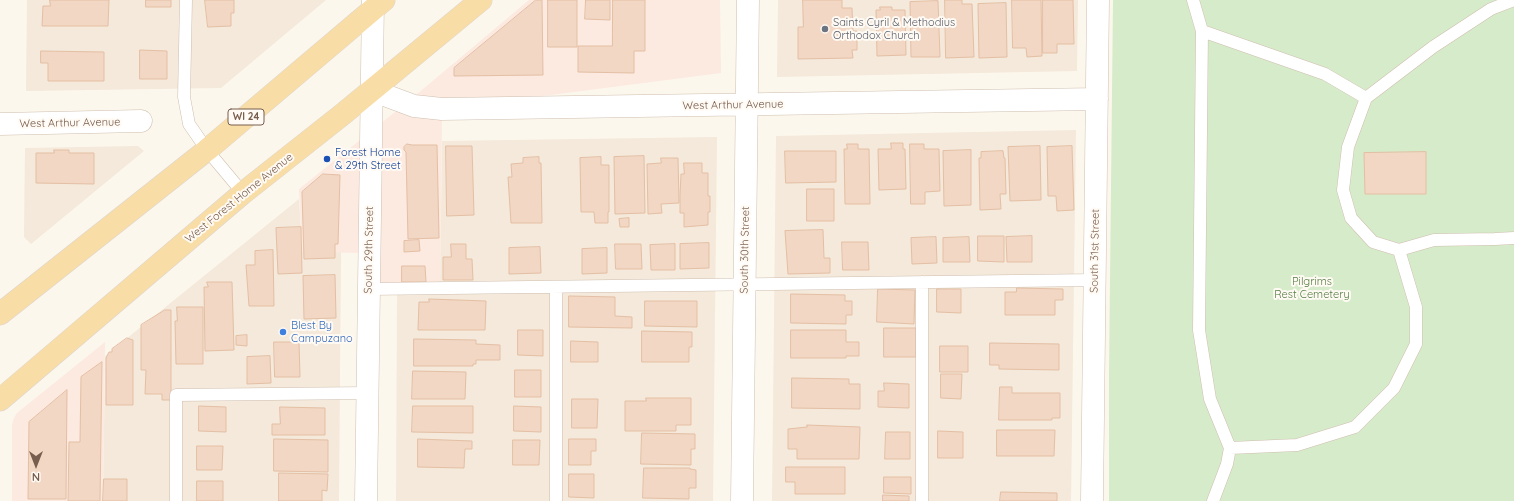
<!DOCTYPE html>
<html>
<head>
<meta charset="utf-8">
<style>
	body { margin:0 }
	#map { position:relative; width:1514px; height:501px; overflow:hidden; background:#fcf7ec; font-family:Quicksand,sans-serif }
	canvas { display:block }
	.north { position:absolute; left:16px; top:445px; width:40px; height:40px; -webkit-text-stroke:3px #fffaf3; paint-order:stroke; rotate:180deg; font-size:11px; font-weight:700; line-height:16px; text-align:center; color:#785e4e }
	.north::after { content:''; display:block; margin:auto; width:14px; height:18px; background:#785e4e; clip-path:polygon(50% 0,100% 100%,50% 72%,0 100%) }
</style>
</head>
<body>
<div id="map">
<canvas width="1514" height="501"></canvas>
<div class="north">N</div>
</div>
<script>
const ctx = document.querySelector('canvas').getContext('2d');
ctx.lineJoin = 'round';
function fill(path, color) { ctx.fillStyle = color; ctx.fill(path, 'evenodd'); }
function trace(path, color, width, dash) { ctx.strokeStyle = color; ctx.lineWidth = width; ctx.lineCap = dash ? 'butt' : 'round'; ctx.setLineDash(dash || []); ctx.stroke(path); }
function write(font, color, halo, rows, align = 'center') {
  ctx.font = font + ' Quicksand,sans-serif'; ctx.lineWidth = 4; ctx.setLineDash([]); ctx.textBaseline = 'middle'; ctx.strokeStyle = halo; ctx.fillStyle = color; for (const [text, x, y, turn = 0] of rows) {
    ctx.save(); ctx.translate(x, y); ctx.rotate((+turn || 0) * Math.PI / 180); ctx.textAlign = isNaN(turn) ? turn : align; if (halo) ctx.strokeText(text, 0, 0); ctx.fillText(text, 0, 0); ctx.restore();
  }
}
fill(new Path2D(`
	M 27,0 L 326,0 L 221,88 L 26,91 Z
	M 778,0 L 1078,0 L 1077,71 L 777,77 Z
	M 1076,130 L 1071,501 L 772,501 L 776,136 Z
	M 717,137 L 713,501 L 396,501 L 397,288 L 440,288 L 442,141 Z
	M 138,146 L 144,151 L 31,244 L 24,237 L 25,148 Z
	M 299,199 L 302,252 L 341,252 L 339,501 L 103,501 L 105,356 Z`), '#f4e9da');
fill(new Path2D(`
	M 529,0 L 720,0 L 721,73 L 442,109 L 440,288 L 369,289 L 369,253 L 302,252 L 299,189 L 410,100 Z
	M 105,342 L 103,501 L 12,501 L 12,425 L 14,418 L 17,413 Z`), '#fce9e0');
fill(new Path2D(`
	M 1113,0 L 1514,0 L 1514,501 L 1109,501 L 1109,374 Z`), '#d6ebc9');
const building = new Path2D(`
	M 50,0 L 109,0 L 108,26 L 42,26 L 43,6 L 50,6 Z
	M 146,0 L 171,0 L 171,7 L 146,7 Z
	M 205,0 L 234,0 L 234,13 L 231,13 L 231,26 L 208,27 Z
	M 536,0 L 542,0 L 543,75 L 454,76 L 454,68 Z
	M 548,0 L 577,0 L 577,47 L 548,47 Z
	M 586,0 L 610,0 L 610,20 L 585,19 Z
	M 613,0 L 645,0 L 645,51 L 634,51 L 634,73 L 578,72 L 578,46 L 612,46 Z
	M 803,0 L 842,0 L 842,8 L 852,8 L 853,31 L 857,31 L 857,50 L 852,50 L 853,58 L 798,59 L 798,27 L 803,27 Z
	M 945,0 L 962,0 L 962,4 L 972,4 L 974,57 L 946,58 Z
	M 1012,0 L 1041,0 L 1042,56 L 1027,57 L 1026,48 L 1013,48 Z
	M 1043,0 L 1073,0 L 1074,44 L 1057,44 L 1057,53 L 1043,53 Z
	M 938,1 L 940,57 L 911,57 L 910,2 Z
	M 1006,3 L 1007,57 L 979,58 L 978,4 Z
	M 880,7 L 892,7 L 892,10 L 905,10 L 906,55 L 877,56 L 876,10 L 880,10 Z
	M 140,50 L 167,51 L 167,79 L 140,79 Z
	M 41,51 L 104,52 L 104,81 L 48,81 L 48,63 L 41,63 Z
	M 891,143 L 903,143 L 903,149 L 905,149 L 906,189 L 879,190 L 878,149 L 891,149 Z
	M 407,144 L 412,145 L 437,145 L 439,238 L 408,239 L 406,152 L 404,150 L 404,147 Z
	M 847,144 L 858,144 L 858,149 L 869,149 L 870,204 L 845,204 L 844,149 L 847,149 Z
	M 910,144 L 924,144 L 924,149 L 939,149 L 940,191 L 925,192 L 925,204 L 911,204 Z
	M 446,146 L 472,146 L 474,215 L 447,216 Z
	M 1040,146 L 1041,200 L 1010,201 L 1008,147 Z
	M 1072,146 L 1074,210 L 1057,211 L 1056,196 L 1048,196 L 1047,147 Z
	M 54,150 L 69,150 L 69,153 L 94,153 L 94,184 L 36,183 L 36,153 L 54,153 Z
	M 971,150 L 971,205 L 944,206 L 943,151 Z
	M 785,151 L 836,151 L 836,182 L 786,183 Z
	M 1003,151 L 1004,158 L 1005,158 L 1006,194 L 1000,194 L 1001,209 L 980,210 L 979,158 L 981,158 L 981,152 Z
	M 1426,152 L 1426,194 L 1365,194 L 1364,153 Z
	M 644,156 L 645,213 L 615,214 L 614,157 Z
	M 539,157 L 539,163 L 541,163 L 542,223 L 511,223 L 508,177 L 512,177 L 511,164 L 523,163 L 523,158 Z
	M 601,157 L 601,165 L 609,165 L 609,212 L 608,212 L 608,223 L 595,223 L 594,212 L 581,212 L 580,158 Z
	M 661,158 L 678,158 L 679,203 L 661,204 L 662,213 L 648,214 L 647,164 L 661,163 Z
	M 684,163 L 702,163 L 702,173 L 708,173 L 708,196 L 710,196 L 710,212 L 708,212 L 708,225 L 684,227 L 684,213 L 680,213 L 680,195 L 681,174 L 684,174 Z
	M 323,174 L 340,175 L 338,244 L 335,244 L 335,258 L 304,259 L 302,192 Z
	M 807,189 L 834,189 L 834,221 L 807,221 Z
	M 629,218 L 629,227 L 620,227 L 619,219 Z
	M 301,227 L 302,273 L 278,274 L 276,228 Z
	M 823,230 L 824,258 L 830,258 L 830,273 L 788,274 L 785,231 Z
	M 978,236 L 1004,236 L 1004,262 L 978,261 Z
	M 1032,236 L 1032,262 L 1007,262 L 1006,237 Z
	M 936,237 L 937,263 L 912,264 L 911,238 Z
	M 969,237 L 970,262 L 943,262 L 943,238 Z
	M 419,240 L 420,251 L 404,252 L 404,241 Z
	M 842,242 L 868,242 L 869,270 L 843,270 Z
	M 709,243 L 709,268 L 680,269 L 680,244 Z
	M 451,244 L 466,244 L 466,259 L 472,259 L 473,280 L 443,280 L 443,257 L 451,257 Z
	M 615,244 L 641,244 L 642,269 L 616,269 Z
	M 675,244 L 675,270 L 651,270 L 650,245 Z
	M 540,247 L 541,273 L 509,274 L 509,248 Z
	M 607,248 L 607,273 L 582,274 L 582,249 Z
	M 273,250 L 274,306 L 249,306 L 246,265 L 255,265 L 255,251 Z
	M 402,266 L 425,266 L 426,282 L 402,282 Z
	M 335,275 L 336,318 L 304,319 L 303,276 Z
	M 207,282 L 232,282 L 234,350 L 205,351 L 204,287 L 208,287 Z
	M 1017,288 L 1063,289 L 1063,300 L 1055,300 L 1055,315 L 1005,315 L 1005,292 L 1016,292 Z
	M 878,289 L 915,290 L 914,324 L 877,322 Z
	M 937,289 L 961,289 L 961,313 L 937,312 Z
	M 791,294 L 845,295 L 845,301 L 852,301 L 852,315 L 846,315 L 846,324 L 791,323 Z
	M 569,296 L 615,297 L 615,316 L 632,317 L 632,328 L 569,327 Z
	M 429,299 L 486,301 L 485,330 L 418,330 L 419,302 L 429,302 Z
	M 645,301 L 697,301 L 697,327 L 645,326 Z
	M 177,307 L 203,307 L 203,364 L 176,364 L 175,321 L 177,321 Z
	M 165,310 L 171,310 L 171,400 L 162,400 L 162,394 L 145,394 L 146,370 L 141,370 L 141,325 Z
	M 884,328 L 916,328 L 916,357 L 884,357 Z
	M 518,330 L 543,330 L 543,356 L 518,355 Z
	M 791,330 L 846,330 L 846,342 L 859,342 L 859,356 L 846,356 L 846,358 L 791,358 Z
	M 642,331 L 692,332 L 692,347 L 689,347 L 689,362 L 642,362 Z
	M 247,335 L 247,346 L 236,345 L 236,336 Z
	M 127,338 L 133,340 L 133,405 L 106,405 L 106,358 L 109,352 L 112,352 L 112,349 Z
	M 414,339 L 476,340 L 476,344 L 500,345 L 500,360 L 476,360 L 476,364 L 473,364 L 473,366 L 414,366 Z
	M 571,341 L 598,342 L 598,362 L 571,362 Z
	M 274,342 L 299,342 L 300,377 L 275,377 Z
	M 990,343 L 1059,344 L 1059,370 L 999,369 L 999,365 L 990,365 Z
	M 940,346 L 968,346 L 968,372 L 940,372 Z
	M 270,356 L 271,383 L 247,384 L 247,357 Z
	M 102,362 L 100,501 L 68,501 L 69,442 L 80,442 L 81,377 Z
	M 515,370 L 541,370 L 541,397 L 515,397 Z
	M 413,371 L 466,372 L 465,399 L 412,399 Z
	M 941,374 L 962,374 L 961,399 L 941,398 Z
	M 792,378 L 849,379 L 849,384 L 860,384 L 860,409 L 792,408 Z
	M 884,383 L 909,384 L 909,408 L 878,407 L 878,391 L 884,391 Z
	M 1000,387 L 1012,387 L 1012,393 L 1060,393 L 1060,418 L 1052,418 L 1052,420 L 999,420 Z
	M 67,390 L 66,499 L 28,499 L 29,422 Z
	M 646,398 L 691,398 L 691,425 L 676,425 L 676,431 L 625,431 L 625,401 L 646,401 Z
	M 572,399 L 598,399 L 597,428 L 572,428 Z
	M 199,406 L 226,407 L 226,432 L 199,431 Z
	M 413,406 L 473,406 L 473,433 L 412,432 Z
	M 514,406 L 541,407 L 541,432 L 514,431 Z
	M 280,407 L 325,408 L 325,435 L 272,435 L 272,424 L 280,424 Z
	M 807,425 L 860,427 L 859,459 L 797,459 L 797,449 L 788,449 L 788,429 L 807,427 Z
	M 997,430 L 1055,430 L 1054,456 L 997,456 Z
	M 938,431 L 963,432 L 963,458 L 938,458 Z
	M 886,432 L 910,432 L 910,459 L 885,459 Z
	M 642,433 L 695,434 L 695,449 L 691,449 L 691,465 L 641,464 Z
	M 274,439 L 328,440 L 328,472 L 274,471 Z
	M 418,439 L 472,441 L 472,449 L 465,449 L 464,468 L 418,467 Z
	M 569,439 L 596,439 L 596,451 L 591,451 L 591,465 L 569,465 Z
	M 513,440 L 540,440 L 539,465 L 513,465 Z
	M 197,446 L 223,446 L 222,470 L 197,470 Z
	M 786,467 L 845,467 L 845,494 L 795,494 L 795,482 L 786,482 Z
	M 644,468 L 690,468 L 690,469 L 696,470 L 696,488 L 689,488 L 689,499 L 643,498 Z
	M 279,473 L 328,474 L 327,491 L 322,490 L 322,501 L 279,501 Z
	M 569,474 L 594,474 L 594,498 L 569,497 Z
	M 884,477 L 911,477 L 911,494 L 884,493 Z
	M 104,479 L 127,479 L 127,501 L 103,501 Z
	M 197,481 L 223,481 L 223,501 L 197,501 Z
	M 1001,492 L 1057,493 L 1057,501 L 1000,501 Z
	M 883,495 L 909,496 L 909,501 L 883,501 Z`);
fill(building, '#f2d7c4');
trace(building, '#e4bfa4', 1);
const lane = new Path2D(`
	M 186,0 L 184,97 L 189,124 L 207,150 L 243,193
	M 1193,0 L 1202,31 L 1199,330 L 1210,399 L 1230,448 L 1227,464 L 1213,501
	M 1514,0 L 1491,9 L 1433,47 L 1366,98 L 1348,147 L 1343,190 L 1351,218 L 1373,242 L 1399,250 L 1434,240 L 1495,239 L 1514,238
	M 1202,31 L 1325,74 L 1366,98
	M 922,282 L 922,501
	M 556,287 L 556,501
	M 369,289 L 1095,280
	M 1230,448 L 1297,445 L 1355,427 L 1394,388 L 1416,344 L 1416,307 L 1399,250
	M 176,501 L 176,395 L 367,393`);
const street = new Path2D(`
	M 371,90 L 414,106 L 442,109 L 1097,99
	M 0,124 L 141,121
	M 366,501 L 373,0
	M 742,501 L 748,0
	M 1092,501 L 1098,0`);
const primary = new Path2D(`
	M 0,314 L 207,150 L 384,0
	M 0,400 L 243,193 L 343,114 L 481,0`);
trace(lane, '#cfbfb0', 13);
trace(street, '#cfbfb0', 23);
trace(primary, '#dcd5d1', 23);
trace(lane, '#fff', 12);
trace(street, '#fff', 22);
trace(primary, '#f9dda7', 22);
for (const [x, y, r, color] of [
	[825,29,4,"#6b7280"],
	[327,159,4,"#1a4fb4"],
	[283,332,4,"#3f7fe0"]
]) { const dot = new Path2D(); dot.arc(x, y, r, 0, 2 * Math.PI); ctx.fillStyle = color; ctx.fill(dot); trace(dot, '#fffaf3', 1.5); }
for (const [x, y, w] of [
	[246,117,36]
]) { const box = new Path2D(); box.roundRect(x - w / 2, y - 8, w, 16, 3); ctx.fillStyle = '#fffaf3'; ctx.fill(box); trace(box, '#785e4e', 1); }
write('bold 10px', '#785e4e', null, [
	["WI 24",246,117]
]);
write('11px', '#5b616d', '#fffaf3', [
	["Saints Cyril & Methodius",833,23],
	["Orthodox Church",833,36]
], 'left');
write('11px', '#785e4e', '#fffaf3', [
	["West Arthur Avenue",733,105,-1],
	["West Arthur Avenue",70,123,-1],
	["West Forest Home Avenue",239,198,-39],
	["South 29th Street",369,250,-89],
	["South 30th Street",745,250,-89],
	["South 31st Street",1095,251,-89]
]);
write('11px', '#164399', '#fffaf3', [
	["Forest Home",335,153],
	["& 29th Street",335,166]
], 'left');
write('11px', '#547e45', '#fffaf3', [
	["Pilgrims",1312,282],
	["Rest Cemetery",1312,295]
]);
write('11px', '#366cbe', '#fffaf3', [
	["Blest By",291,326],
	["Campuzano",291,339]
], 'left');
</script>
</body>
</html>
